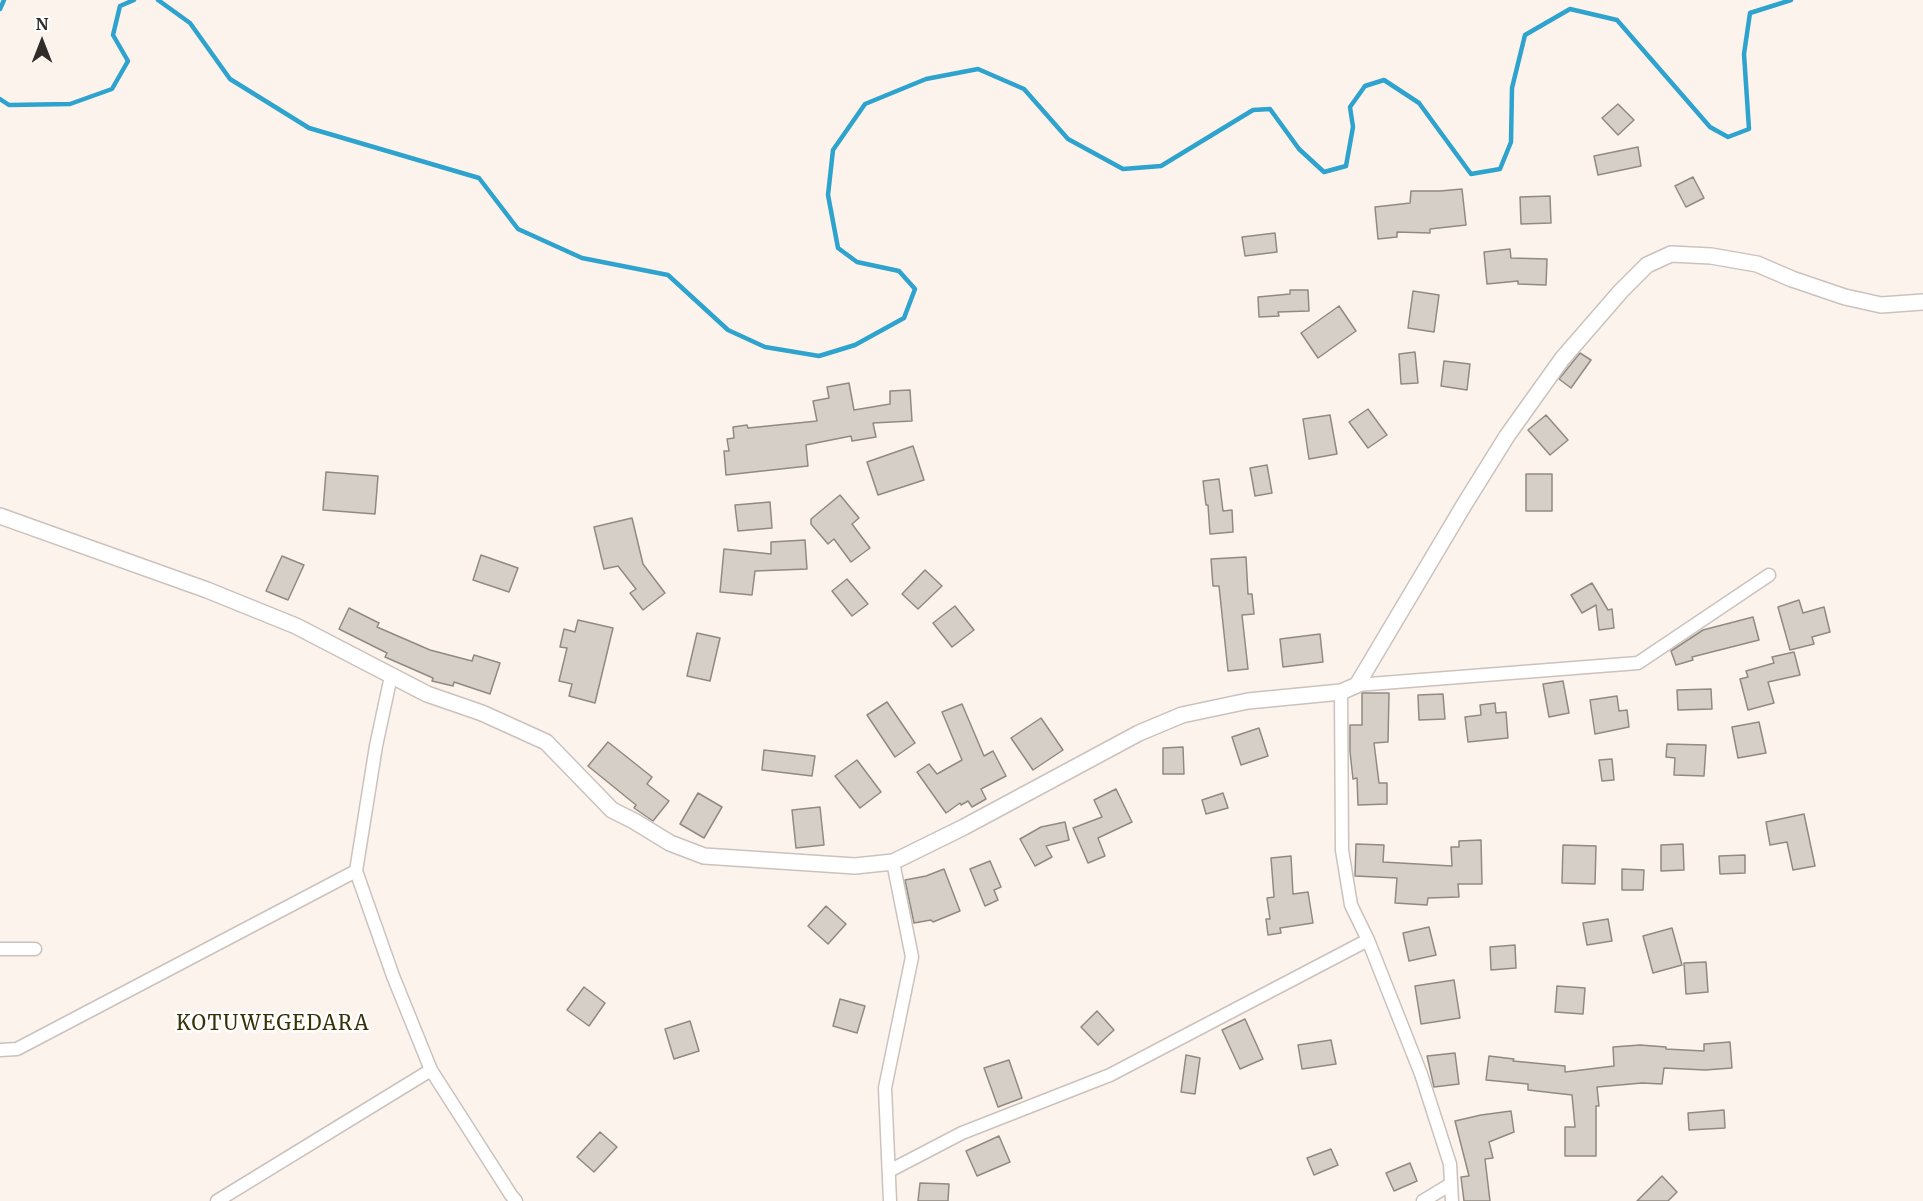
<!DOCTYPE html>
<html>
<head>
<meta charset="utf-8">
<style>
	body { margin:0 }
	#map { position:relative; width:1923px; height:1201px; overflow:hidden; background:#fdf3ed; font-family:Merriweather,serif }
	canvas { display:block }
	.north { position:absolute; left:12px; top:12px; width:60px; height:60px; -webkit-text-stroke:4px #fff; paint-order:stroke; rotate:0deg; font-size:16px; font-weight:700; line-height:24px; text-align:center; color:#2f2c2a }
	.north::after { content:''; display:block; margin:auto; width:21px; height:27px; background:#2f2c2a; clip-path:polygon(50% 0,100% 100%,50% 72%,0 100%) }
</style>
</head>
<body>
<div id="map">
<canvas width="1923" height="1201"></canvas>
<div class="north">N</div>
</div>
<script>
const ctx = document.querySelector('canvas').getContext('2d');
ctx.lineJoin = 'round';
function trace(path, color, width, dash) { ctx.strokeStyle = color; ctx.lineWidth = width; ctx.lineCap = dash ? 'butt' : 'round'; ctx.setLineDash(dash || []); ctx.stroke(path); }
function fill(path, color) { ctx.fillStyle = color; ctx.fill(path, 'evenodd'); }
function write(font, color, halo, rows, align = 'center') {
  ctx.font = font + ' Merriweather,serif'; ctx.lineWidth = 5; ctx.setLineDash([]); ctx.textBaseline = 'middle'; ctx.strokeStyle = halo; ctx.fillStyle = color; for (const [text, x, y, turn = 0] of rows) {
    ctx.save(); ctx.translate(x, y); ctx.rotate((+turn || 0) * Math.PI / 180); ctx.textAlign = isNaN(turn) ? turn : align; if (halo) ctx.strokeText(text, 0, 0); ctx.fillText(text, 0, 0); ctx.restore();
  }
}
trace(new Path2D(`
	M 158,0 L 190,23 L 230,79 L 309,128 L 479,178 L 518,229 L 582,258 L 668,275 L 728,330 L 765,347 L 819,356 L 855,345 L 904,318 L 915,289 L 899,271 L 857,262 L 838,248 L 828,195 L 833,150 L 865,104 L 926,79 L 978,69 L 1024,89 L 1068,139 L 1123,169 L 1161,166 L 1253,110 L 1270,109 L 1299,149 L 1324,172 L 1346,166 L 1353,127 L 1350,107 L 1365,86 L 1384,80 L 1419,103 L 1471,174 L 1500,169 L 1511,142 L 1512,88 L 1525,35 L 1570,9 L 1617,20 L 1710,127 L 1728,137 L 1749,129 L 1744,54 L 1750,13 L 1791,0
	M 0,9 L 4,0
	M 0,99 L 9,105 L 70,104 L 112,89 L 128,61 L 113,35 L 120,6 L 134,0`), '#2da3ce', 4.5);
const building = new Path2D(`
	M 1618,104 L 1634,120 L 1618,135 L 1602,118 Z
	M 1638,147 L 1641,166 L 1598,175 L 1594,156 Z
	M 1693,177 L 1704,198 L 1686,207 L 1675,186 Z
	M 1462,189 L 1466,225 L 1430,229 L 1430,233 L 1397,232 L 1397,237 L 1378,239 L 1375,207 L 1410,203 L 1411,191 L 1440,191 Z
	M 1550,196 L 1551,223 L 1521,224 L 1520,197 Z
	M 1275,233 L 1277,252 L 1245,256 L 1242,237 Z
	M 1510,249 L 1511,258 L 1547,259 L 1546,285 L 1518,284 L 1518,281 L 1487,284 L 1484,252 Z
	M 1290,290 L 1308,290 L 1309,311 L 1278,312 L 1279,316 L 1259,317 L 1258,297 L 1290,294 Z
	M 1413,291 L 1439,295 L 1434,332 L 1408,328 Z
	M 1339,306 L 1356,331 L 1318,358 L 1301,333 Z
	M 1415,352 L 1418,383 L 1401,384 L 1399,354 Z
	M 1580,353 L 1591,360 L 1571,388 L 1559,379 Z
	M 1444,361 L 1470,364 L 1467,390 L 1441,386 Z
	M 849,383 L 854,410 L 890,404 L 890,391 L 910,390 L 912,421 L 873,423 L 876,437 L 852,441 L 851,436 L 806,445 L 808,466 L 726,475 L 724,451 L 729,451 L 727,439 L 734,438 L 733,427 L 747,425 L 748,428 L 817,421 L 813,401 L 829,398 L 827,387 Z
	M 1368,409 L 1387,435 L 1368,448 L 1349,422 Z
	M 1330,415 L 1337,454 L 1309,459 L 1303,419 Z
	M 1546,415 L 1568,440 L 1550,455 L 1528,430 Z
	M 913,446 L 924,480 L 878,495 L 867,462 Z
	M 1267,465 L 1272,493 L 1255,496 L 1250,468 Z
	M 326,472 L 378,476 L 375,514 L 323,510 Z
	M 1526,474 L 1552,474 L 1552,511 L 1526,511 Z
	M 1219,479 L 1223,511 L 1232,510 L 1233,532 L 1210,534 L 1208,505 L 1206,505 L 1203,481 Z
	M 840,495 L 859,518 L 852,524 L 870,548 L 851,562 L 834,539 L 828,544 L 811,524 L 811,519 Z
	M 770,502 L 772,528 L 738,531 L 735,505 Z
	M 632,518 L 643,564 L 665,593 L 643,610 L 630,593 L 636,589 L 618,566 L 604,569 L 594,527 Z
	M 805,540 L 807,569 L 755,571 L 752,595 L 720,592 L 724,549 L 771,554 L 771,542 Z
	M 481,555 L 518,568 L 509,592 L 473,580 Z
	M 282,556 L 304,565 L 288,600 L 266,591 Z
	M 1246,557 L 1248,594 L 1252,594 L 1254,614 L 1242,615 L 1248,669 L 1228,671 L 1219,586 L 1213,586 L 1211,559 Z
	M 925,570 L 942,586 L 918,609 L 902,594 Z
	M 847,579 L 868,604 L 852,616 L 832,591 Z
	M 1592,583 L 1608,610 L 1612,609 L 1614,628 L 1599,630 L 1596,605 L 1582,613 L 1571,595 Z
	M 1799,600 L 1803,613 L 1824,607 L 1830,632 L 1812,637 L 1814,644 L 1790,650 L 1778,607 Z
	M 955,606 L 974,630 L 952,647 L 933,623 Z
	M 349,608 L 379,623 L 377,627 L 430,650 L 472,661 L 474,655 L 500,663 L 490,694 L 454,682 L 453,686 L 432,681 L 433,678 L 385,657 L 387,653 L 339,629 Z
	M 1753,617 L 1759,640 L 1692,657 L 1693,660 L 1676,665 L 1671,651 L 1703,630 Z
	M 578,620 L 613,628 L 595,703 L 569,696 L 572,684 L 559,681 L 567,648 L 560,647 L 564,629 L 575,632 Z
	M 697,633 L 720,638 L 710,681 L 687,676 Z
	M 1320,634 L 1323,662 L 1283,667 L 1280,639 Z
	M 1794,652 L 1800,675 L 1768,682 L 1774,703 L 1748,710 L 1740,679 L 1748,677 L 1746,671 L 1774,663 L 1772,657 Z
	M 1563,681 L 1569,713 L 1549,717 L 1543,684 Z
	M 1711,689 L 1712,709 L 1678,710 L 1677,690 Z
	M 1362,693 L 1389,693 L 1388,742 L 1374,743 L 1379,783 L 1387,783 L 1387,804 L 1358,805 L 1357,778 L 1353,779 L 1350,752 L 1350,725 L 1362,725 Z
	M 1443,694 L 1445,719 L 1419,720 L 1418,695 Z
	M 1617,696 L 1619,711 L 1627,710 L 1629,727 L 1595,734 L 1590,700 Z
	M 887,702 L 915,743 L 895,757 L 867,715 Z
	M 1495,703 L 1496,713 L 1506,712 L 1508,738 L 1468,742 L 1465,717 L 1481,715 L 1480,705 Z
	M 962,704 L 984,756 L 993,751 L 1006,776 L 981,789 L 986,799 L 972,807 L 968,801 L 961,805 L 960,803 L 946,813 L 917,772 L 929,764 L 937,774 L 962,760 L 942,712 Z
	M 1041,718 L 1063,750 L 1033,770 L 1011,738 Z
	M 1759,722 L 1766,753 L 1738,758 L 1732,727 Z
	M 1259,728 L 1268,756 L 1241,765 L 1232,737 Z
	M 608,742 L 652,777 L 647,784 L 669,801 L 653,821 L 634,808 L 636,805 L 588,766 Z
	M 1667,744 L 1706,745 L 1704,776 L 1674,775 L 1675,758 L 1666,757 Z
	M 1183,747 L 1184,774 L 1163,774 L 1163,748 Z
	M 764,750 L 815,756 L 812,776 L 762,770 Z
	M 1612,759 L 1614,780 L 1602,781 L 1599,760 Z
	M 857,760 L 881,792 L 860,808 L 835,776 Z
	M 1116,789 L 1132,822 L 1098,838 L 1105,856 L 1088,863 L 1073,828 L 1102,817 L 1094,800 Z
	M 698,793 L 722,807 L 704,838 L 680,824 Z
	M 1223,793 L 1228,808 L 1206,814 L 1202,800 Z
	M 820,807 L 824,845 L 796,848 L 792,810 Z
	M 1804,814 L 1815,866 L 1793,870 L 1787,842 L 1770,845 L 1766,822 Z
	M 1065,822 L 1069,840 L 1046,846 L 1052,857 L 1035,866 L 1020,839 L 1041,827 Z
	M 1481,840 L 1482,884 L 1458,884 L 1459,897 L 1428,898 L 1427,905 L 1395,903 L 1397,878 L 1355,876 L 1356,844 L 1384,845 L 1383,862 L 1452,866 L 1451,847 L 1459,847 L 1459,841 Z
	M 1683,844 L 1684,870 L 1661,871 L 1661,845 Z
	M 1563,845 L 1596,846 L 1595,884 L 1562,883 Z
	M 1745,855 L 1745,873 L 1720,874 L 1719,856 Z
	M 1291,856 L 1293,894 L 1308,892 L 1313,923 L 1280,928 L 1281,933 L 1268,935 L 1266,919 L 1270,919 L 1267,898 L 1274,897 L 1271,858 Z
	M 990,861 L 1001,887 L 994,890 L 998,900 L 985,906 L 970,869 Z
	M 944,869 L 960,911 L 933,922 L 931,920 L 914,923 L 905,880 L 926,876 Z
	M 1622,869 L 1644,870 L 1643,890 L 1622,890 Z
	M 826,906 L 846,924 L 828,944 L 808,926 Z
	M 1608,919 L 1612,941 L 1587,945 L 1583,923 Z
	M 1429,927 L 1436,955 L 1409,961 L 1403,933 Z
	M 1672,928 L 1682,965 L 1653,973 L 1643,936 Z
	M 1515,945 L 1516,968 L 1491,970 L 1490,947 Z
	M 1706,962 L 1708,992 L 1686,994 L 1684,963 Z
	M 1454,980 L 1460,1018 L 1421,1024 L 1415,986 Z
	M 1557,986 L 1585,988 L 1583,1014 L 1555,1012 Z
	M 584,987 L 605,1003 L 589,1026 L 567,1010 Z
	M 840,999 L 865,1006 L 857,1033 L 833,1026 Z
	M 1097,1011 L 1114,1030 L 1098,1045 L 1081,1027 Z
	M 1245,1019 L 1263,1059 L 1240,1069 L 1222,1030 Z
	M 690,1021 L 699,1051 L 674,1059 L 665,1029 Z
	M 1331,1040 L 1336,1064 L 1302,1069 L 1298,1045 Z
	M 1730,1042 L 1732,1068 L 1705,1070 L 1664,1068 L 1662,1084 L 1642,1083 L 1597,1087 L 1599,1106 L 1596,1106 L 1596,1156 L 1565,1156 L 1565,1127 L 1575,1127 L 1572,1095 L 1528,1090 L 1528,1084 L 1486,1080 L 1489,1056 L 1514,1059 L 1513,1061 L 1565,1066 L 1565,1072 L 1614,1066 L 1613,1047 L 1640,1045 L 1666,1047 L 1666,1049 L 1704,1051 L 1704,1044 Z
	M 1455,1053 L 1459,1084 L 1434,1087 L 1427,1056 Z
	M 1186,1055 L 1200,1058 L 1195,1094 L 1181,1092 Z
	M 1009,1060 L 1022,1098 L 998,1107 L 984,1068 Z
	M 1724,1110 L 1725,1128 L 1689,1130 L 1688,1113 Z
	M 1511,1111 L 1514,1132 L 1489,1142 L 1493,1158 L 1485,1159 L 1490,1201 L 1464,1201 L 1461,1177 L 1469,1176 L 1455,1121 L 1481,1115 Z
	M 600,1132 L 617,1147 L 594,1172 L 577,1157 Z
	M 999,1136 L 1010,1162 L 977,1176 L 966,1151 Z
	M 1331,1149 L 1338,1165 L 1314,1175 L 1307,1158 Z
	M 1410,1163 L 1417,1181 L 1394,1191 L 1386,1173 Z
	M 1662,1176 L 1677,1192 L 1668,1201 L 1637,1201 Z
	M 920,1183 L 949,1184 L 948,1201 L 918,1201 Z`);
fill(building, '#d6cfc7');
trace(building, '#908a83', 1.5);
const minor = new Path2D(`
	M 1357,685 L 1638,663 L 1769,575
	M 1341,692 L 1342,850 L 1351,905 L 1368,940 L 1421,1074 L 1450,1164 L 1452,1201
	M 356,871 L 393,976 L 431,1070 L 511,1195 L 516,1201
	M 0,949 L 35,949
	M 0,1050 L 17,1049 L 356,871 L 376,746 L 391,676
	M 889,1171 L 962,1133 L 1110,1075 L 1368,940
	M 217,1201 L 431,1070
	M 890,1201 L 885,1088 L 912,957 L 893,862
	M 1423,1201 L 1451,1184`);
const tertiary = new Path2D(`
	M 0,516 L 207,590 L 296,626 L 427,694 L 482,713 L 546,742 L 612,810 L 634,821 L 670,843 L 704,856 L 855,866 L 893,862 L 964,827 L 1139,733 L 1182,715 L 1248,701 L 1341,692 L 1357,685 L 1464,505 L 1507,436 L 1562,359 L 1621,291 L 1647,265 L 1671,254 L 1711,256 L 1757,264 L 1792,279 L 1845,297 L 1881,305 L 1923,302`);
trace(minor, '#cbc2bd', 15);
trace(tertiary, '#cbc2bd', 18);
trace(minor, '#fff', 12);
trace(tertiary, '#fff', 15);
ctx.letterSpacing = '1.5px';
write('20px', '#383105', '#fff', [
	["KOTUWEGEDARA",273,1024]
]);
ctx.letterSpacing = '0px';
</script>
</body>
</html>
